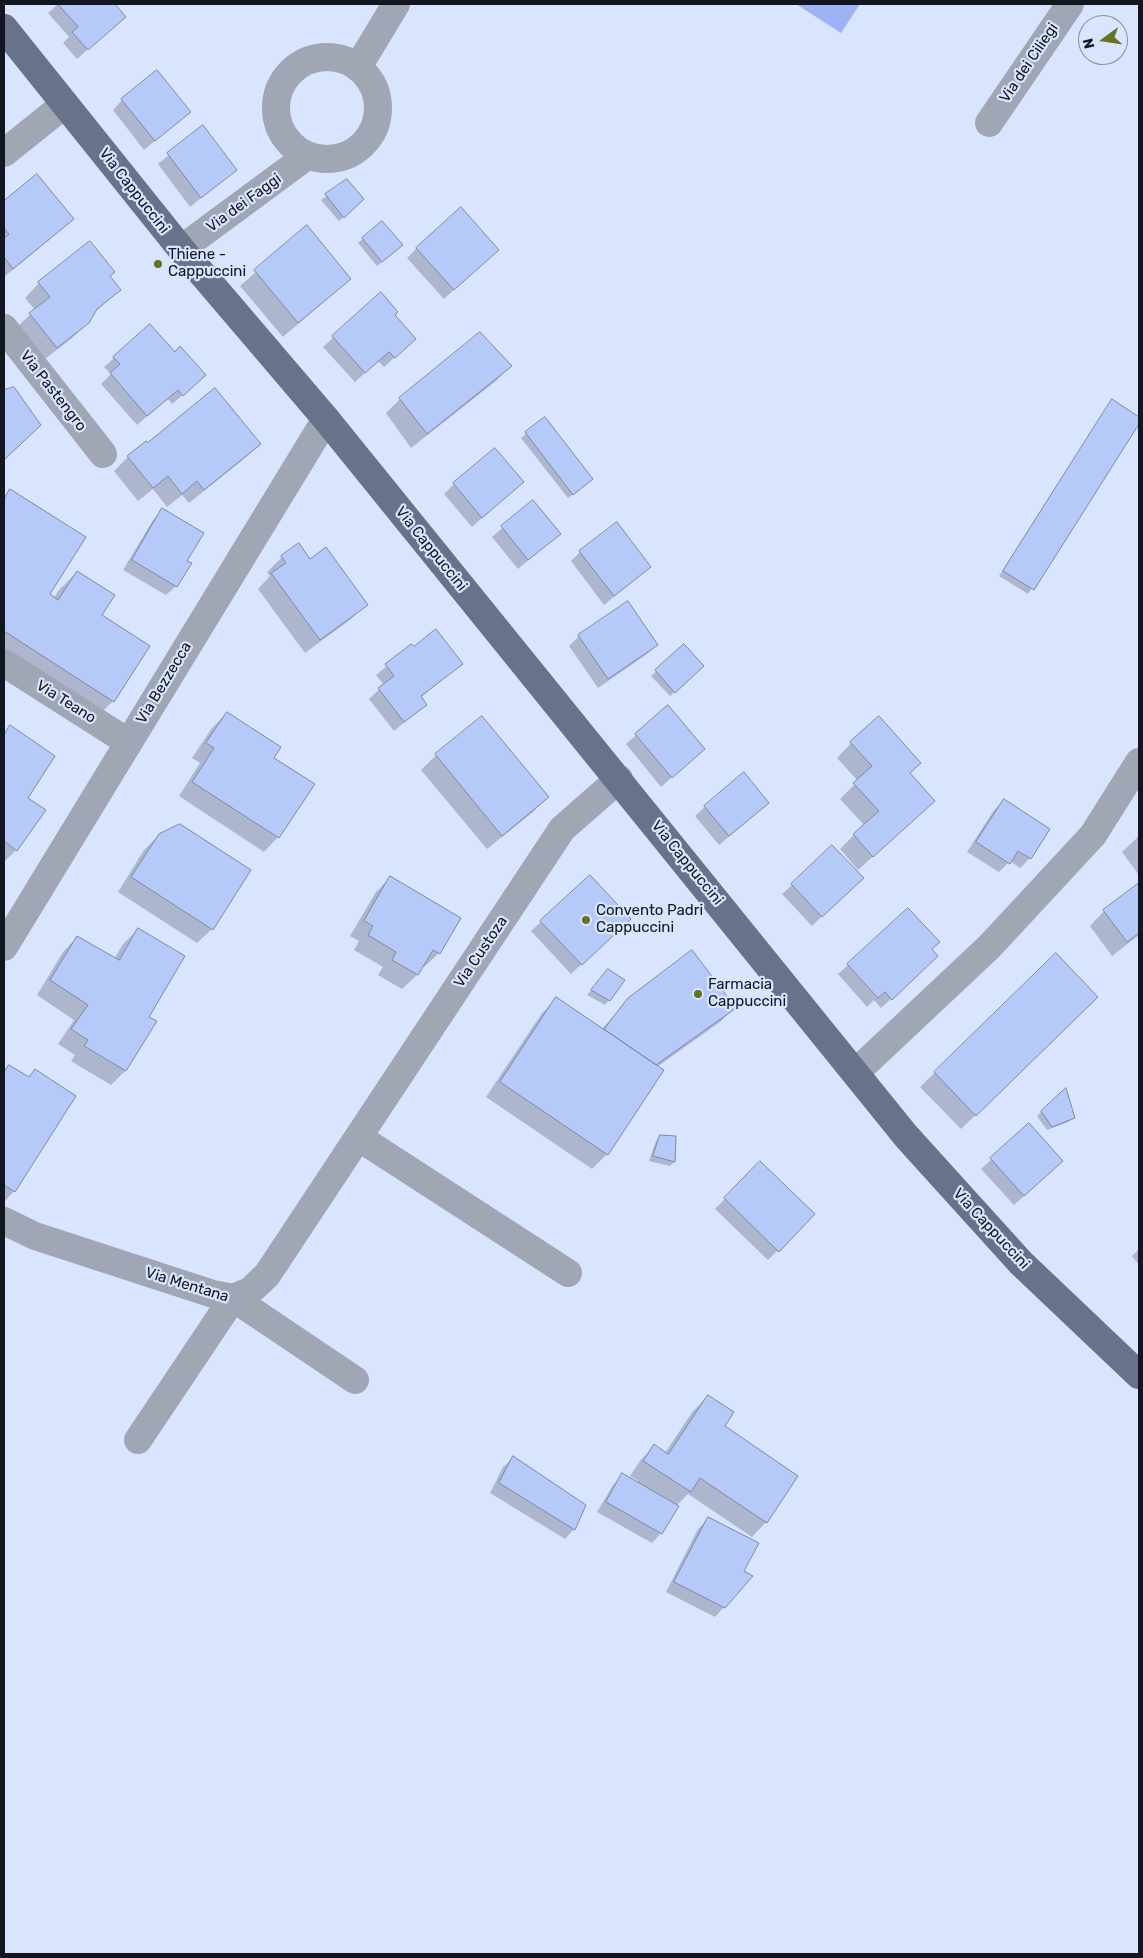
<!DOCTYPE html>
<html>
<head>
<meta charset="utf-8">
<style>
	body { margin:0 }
	#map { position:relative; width:1143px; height:1958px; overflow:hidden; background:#d9e4ff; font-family:Rubik,sans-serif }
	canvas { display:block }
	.frame { position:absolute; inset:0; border:5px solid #111621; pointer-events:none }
	.north { position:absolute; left:1078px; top:15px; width:50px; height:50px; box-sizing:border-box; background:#d9e4ff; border:1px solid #8992a6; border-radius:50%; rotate:256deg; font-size:14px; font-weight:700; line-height:20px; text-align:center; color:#111621 }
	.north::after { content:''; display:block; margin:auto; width:18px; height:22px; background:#66731f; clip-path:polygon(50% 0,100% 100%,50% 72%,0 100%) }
</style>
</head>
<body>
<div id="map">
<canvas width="1143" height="1958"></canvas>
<div class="frame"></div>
<div class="north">N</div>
</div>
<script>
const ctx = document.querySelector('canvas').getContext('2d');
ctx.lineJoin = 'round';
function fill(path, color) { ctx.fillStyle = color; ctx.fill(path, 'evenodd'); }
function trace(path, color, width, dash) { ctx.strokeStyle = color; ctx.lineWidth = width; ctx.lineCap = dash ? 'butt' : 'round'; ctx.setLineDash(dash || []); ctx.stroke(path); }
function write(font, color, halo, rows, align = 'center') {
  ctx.font = font + ' Rubik,sans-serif'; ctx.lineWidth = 4.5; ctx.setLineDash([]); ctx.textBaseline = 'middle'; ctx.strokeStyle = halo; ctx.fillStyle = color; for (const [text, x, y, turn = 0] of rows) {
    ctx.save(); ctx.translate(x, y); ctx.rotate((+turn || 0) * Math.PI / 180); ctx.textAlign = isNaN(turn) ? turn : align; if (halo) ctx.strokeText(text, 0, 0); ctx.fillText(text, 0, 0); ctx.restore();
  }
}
fill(new Path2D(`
	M 796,4 L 860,4 L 841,33 Z`), '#9bb3f3');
fill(new Path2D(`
	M 58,4 L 113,4 L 124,17 L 77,59 L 63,43 L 69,37 L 48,13 Z
	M 122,100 L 189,112 L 144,150 L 113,110 Z
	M 203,127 L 235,170 L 190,207 L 158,164 Z
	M 37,176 L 62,229 L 4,277 L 4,203 Z
	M 347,181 L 358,204 L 339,221 L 321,200 Z
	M 382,223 L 397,250 L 377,266 L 358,243 Z
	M 307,227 L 350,279 L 283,337 L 240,286 Z
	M 417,248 L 487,259 L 444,299 L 407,258 Z
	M 109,276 L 119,290 L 93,314 L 88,323 L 72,338 L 41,362 L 15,329 L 35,310 L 25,298 L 39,283 Z
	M 380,294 L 393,315 L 405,348 L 384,367 L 378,361 L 355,382 L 323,347 Z
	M 114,358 L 195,385 L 172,404 L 168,399 L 137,425 L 101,384 L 111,374 L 104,367 Z
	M 510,366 L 496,381 L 411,448 L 386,413 L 400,399 Z
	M 13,389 L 25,439 L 4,459 L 4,392 Z
	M 1112,401 L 1139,418 L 1139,421 L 1028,594 L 999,576 Z
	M 545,418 L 587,484 L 568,498 L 521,438 Z
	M 259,444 L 245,458 L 189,503 L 182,495 L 167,507 L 153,489 L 138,501 L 114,471 L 128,457 Z
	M 522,482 L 472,527 L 444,494 L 454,484 Z
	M 10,491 L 48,595 L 54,598 L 58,591 L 77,572 L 100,615 L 113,701 L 94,720 L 4,662 L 4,497 Z
	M 533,501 L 559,534 L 518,569 L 492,537 Z
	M 163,510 L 176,586 L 166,595 L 123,570 L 153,520 Z
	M 299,545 L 310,561 L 366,605 L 351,619 L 305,653 L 258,589 L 270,576 L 267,572 L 282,557 Z
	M 580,552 L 650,567 L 604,605 L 571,561 Z
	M 628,602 L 657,645 L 647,654 L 598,688 L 569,646 L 579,636 Z
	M 411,646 L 461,664 L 420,698 L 425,705 L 394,731 L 369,699 L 384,685 L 376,675 Z
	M 684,646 L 698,671 L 670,696 L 651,676 Z
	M 668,707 L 703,749 L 661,787 L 626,744 Z
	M 227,713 L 272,758 L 278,837 L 264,852 L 179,796 L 200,763 L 192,758 L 212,728 Z
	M 482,718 L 547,797 L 533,812 L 487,849 L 421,770 L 436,755 Z
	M 11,727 L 26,798 L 16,850 L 4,862 L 4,733 Z
	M 851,743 L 908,774 L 919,815 L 858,870 L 840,849 L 864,825 L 840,799 L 858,781 L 837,758 Z
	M 1004,801 L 1030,858 L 1020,868 L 1010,861 L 999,872 L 967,852 L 994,810 Z
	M 705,807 L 758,812 L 719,845 L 695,816 Z
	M 159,835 L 212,929 L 197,943 L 118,892 L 144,850 Z
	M 1139,836 L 1139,875 L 1122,852 Z
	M 390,878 L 439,953 L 424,967 L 422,966 L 417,975 L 402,989 L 378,975 L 383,967 L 354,950 L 359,941 L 350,936 L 376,892 Z
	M 792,885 L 852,887 L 812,926 L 782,894 Z
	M 1139,885 L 1139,935 L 1112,956 L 1090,926 L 1104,911 Z
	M 541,922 L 620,929 L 571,974 L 531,931 Z
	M 138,929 L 147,1017 L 155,1022 L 125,1071 L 111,1085 L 71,1061 L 75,1055 L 58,1044 L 74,1020 L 37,995 L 63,952 L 77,937 L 114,959 L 123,944 Z
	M 931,949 L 927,966 L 881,1008 L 874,1000 L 867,1007 L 838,974 L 848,965 Z
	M 1056,955 L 1082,1012 L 961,1129 L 920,1087 Z
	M 604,975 L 624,980 L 605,1005 L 587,995 Z
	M 557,999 L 602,1029 L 628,1000 L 734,1008 L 720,1022 L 657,1067 L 607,1154 L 592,1169 L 486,1097 L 542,1013 Z
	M 9,1066 L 27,1078 L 35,1071 L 14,1191 L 4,1202 L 4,1071 Z
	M 1066,1090 L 1073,1118 L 1068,1122 L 1047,1130 L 1037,1116 Z
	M 1029,1125 L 1052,1171 L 1014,1205 L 981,1169 Z
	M 661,1136 L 674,1162 L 670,1166 L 649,1161 L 656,1141 Z
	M 760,1163 L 814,1214 L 768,1260 L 715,1209 Z
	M 1139,1249 L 1139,1265 L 1132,1256 Z
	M 708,1396 L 766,1522 L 752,1537 L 688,1494 L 676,1506 L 661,1533 L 652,1543 L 597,1512 L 613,1485 L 623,1475 L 636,1483 L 638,1481 L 630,1476 L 640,1461 L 654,1446 L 665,1453 L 693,1411 Z
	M 513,1458 L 574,1529 L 565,1539 L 490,1493 L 503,1467 Z
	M 708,1519 L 724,1607 L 715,1617 L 666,1592 L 698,1529 Z`), '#0003');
const building = new Path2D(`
	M 58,4 L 115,4 L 126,17 L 88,50 L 72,32 L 78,27 Z
	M 157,70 L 191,112 L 155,141 L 121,99 Z
	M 203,125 L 237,170 L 201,198 L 167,153 Z
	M 37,174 L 74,219 L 13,269 L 4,257 L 4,239 L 9,234 L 4,228 L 4,201 Z
	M 347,179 L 364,199 L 344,218 L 325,194 Z
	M 461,207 L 499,250 L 454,290 L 416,248 Z
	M 382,221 L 403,245 L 382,262 L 362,238 Z
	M 307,225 L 351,279 L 298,323 L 254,270 Z
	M 90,241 L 115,272 L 110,276 L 121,290 L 97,309 L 89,323 L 57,348 L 29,313 L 50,297 L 38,282 Z
	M 381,292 L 398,312 L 395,315 L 416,339 L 395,358 L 389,352 L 365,373 L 332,336 Z
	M 150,324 L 175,352 L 180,346 L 206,375 L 183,396 L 178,390 L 147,416 L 110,373 L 120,364 L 113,357 Z
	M 480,332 L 512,366 L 427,434 L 399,398 Z
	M 14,387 L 41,425 L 4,460 L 4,390 Z
	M 215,388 L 261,444 L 204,490 L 197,481 L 182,494 L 168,476 L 153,488 L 127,456 L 146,441 L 148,442 Z
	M 1112,399 L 1139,417 L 1139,424 L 1034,590 L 1003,571 Z
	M 545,417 L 593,479 L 573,495 L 525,432 Z
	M 495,448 L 524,482 L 482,518 L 453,483 Z
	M 10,489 L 86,537 L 50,594 L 58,600 L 77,571 L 115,595 L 102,615 L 150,646 L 114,702 L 4,631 L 4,499 Z
	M 533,500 L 561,534 L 528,560 L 501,526 Z
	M 162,508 L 204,533 L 187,561 L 192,563 L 177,587 L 132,560 Z
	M 617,522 L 651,567 L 614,596 L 579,551 Z
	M 299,543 L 310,559 L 326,547 L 368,605 L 320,640 L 271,573 L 286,563 L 281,556 Z
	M 628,601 L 658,645 L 608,679 L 578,635 Z
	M 436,629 L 463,664 L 421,696 L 427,705 L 404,722 L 378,688 L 394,676 L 385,664 L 411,644 L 414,646 Z
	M 684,644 L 704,666 L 675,693 L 655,670 Z
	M 668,705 L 705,749 L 672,778 L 635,734 Z
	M 227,712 L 281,747 L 274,758 L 315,784 L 279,838 L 192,782 L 214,748 L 206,743 Z
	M 482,716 L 549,797 L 502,836 L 435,754 Z
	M 879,716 L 921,763 L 910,773 L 935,801 L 873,857 L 853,834 L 879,811 L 853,783 L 872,766 L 850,742 Z
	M 10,725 L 55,756 L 28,798 L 46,810 L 17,851 L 4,841 L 4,735 Z
	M 744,772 L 769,803 L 729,836 L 704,806 Z
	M 1004,799 L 1050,829 L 1031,859 L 1018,851 L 1010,864 L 976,842 Z
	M 180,824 L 251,870 L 213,930 L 131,877 L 159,834 Z
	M 832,845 L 864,878 L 822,917 L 791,884 Z
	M 590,875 L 631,919 L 582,965 L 540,921 Z
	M 390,876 L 461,918 L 440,954 L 433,950 L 418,975 L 392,960 L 396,952 L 368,935 L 373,926 L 364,921 Z
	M 1139,883 L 1139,933 L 1127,942 L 1103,910 Z
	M 908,908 L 940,942 L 932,949 L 938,956 L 892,1000 L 885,992 L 878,998 L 847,964 Z
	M 138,928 L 185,956 L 149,1017 L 157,1021 L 126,1071 L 84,1046 L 88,1040 L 71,1029 L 88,1005 L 50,980 L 77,936 L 119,960 Z
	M 692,950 L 736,1008 L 656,1065 L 604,1029 L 627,999 Z
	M 1056,953 L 1098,997 L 976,1116 L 934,1072 Z
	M 608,969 L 625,980 L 610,1001 L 591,990 Z
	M 556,997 L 664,1070 L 608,1155 L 500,1082 Z
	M 9,1065 L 29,1077 L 35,1069 L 76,1096 L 15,1192 L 4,1185 L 4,1072 Z
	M 1066,1088 L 1075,1118 L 1052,1127 L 1041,1111 Z
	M 1029,1123 L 1063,1161 L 1024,1196 L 990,1158 Z
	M 660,1135 L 676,1136 L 675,1162 L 653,1156 Z
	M 760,1161 L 815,1214 L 779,1252 L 724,1198 Z
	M 708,1395 L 734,1412 L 725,1426 L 798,1476 L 767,1523 L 700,1478 L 691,1492 L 643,1461 L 654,1444 L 668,1454 Z
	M 513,1456 L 586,1505 L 575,1530 L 499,1483 Z
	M 622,1473 L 679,1506 L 662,1534 L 606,1502 Z
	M 708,1517 L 759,1543 L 744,1571 L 753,1576 L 725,1608 L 674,1582 Z`);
fill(building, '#b6cafa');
trace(building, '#7c88a6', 1);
trace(new Path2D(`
	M276 108a51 51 0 1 1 102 0a51 51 0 1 1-102 0Z
	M 358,67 L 396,4
	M 989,123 L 1070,4
	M 4,153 L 65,104
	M 181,249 L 307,156
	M 4,328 L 103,454
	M 4,663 L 128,742
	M 4,947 L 326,419
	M 856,1072 L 990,946 L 1093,835 L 1139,762
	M 358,1137 L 568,1273
	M 4,1221 L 35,1236 L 213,1294 L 233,1298 L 355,1380
	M 138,1440 L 233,1298 L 250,1291 L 267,1275 L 562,829 L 619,779`), '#a0a6b4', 28);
trace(new Path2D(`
	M 4,28 L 181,249 L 326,419 L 906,1136 L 1021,1263 L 1139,1375`), '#68728b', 28);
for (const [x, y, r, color] of [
	[158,264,5,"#66731f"],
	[586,920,5,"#66731f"],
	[698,994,5,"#66731f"]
]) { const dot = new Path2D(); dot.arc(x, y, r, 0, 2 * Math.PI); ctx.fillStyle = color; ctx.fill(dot); trace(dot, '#d9e4ff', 2); }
write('15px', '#111621', '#d9e4ff', [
	["Via dei Ciliegi",1029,63,-56],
	["Via Cappuccini",134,191,52],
	["Via dei Faggi",244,203,-36],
	["Via Pastengro",53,391,52],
	["Via Cappuccini",431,549,51],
	["Via Bezzecca",164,683,-59],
	["Via Teano",66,702,32],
	["Via Cappuccini",687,863,51],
	["Via Custoza",481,952,-56],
	["Via Cappuccini",991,1229,47],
	["Via Mentana",187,1285,17]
]);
write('15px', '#111621', '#d9e4ff', [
	["Thiene -",168,255],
	["Cappuccini",168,272],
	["Convento Padri",596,911],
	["Cappuccini",596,928],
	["Farmacia",708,985],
	["Cappuccini",708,1002]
], 'left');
</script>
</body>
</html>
